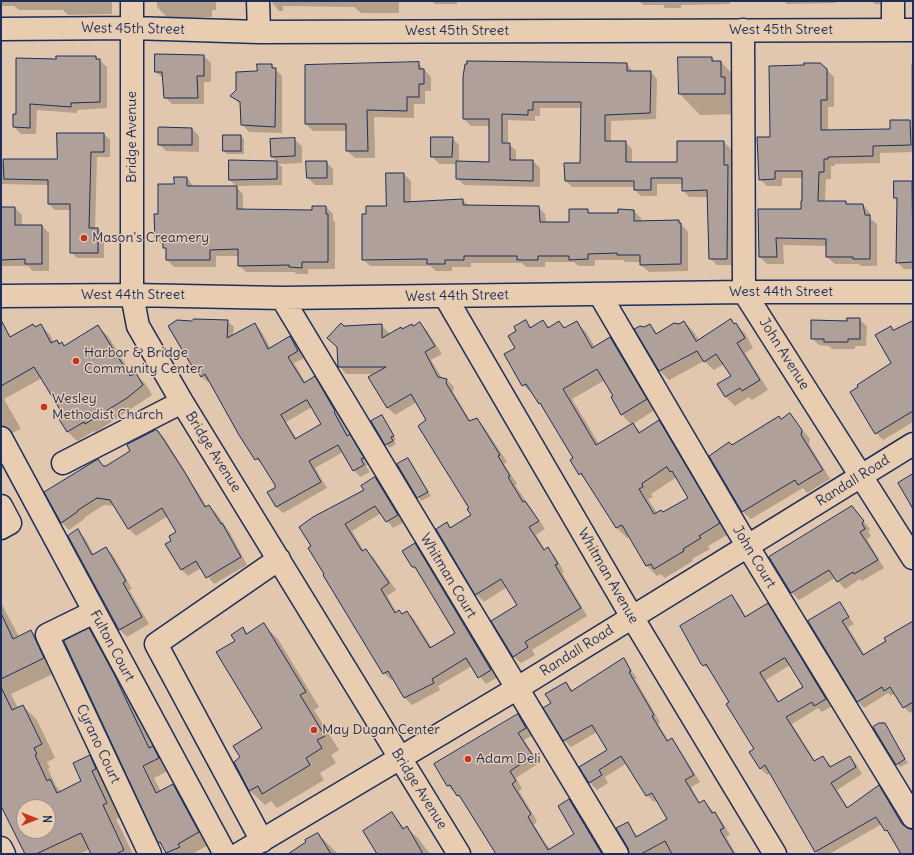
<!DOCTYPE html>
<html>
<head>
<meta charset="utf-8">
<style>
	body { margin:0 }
	#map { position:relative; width:914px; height:855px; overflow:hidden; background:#e0c7ad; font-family:Delius,sans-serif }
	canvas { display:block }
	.frame { position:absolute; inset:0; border:2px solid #1b2f5e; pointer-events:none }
	.north { position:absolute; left:16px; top:799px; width:40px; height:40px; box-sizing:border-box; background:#e8cdb0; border:1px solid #968e8f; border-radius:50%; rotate:90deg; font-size:11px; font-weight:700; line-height:16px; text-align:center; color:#1b2f5e }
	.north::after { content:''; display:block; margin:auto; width:14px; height:18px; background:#c8321e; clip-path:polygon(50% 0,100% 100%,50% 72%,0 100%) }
</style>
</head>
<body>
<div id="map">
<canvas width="914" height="855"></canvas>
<div class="frame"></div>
<div class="north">N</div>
</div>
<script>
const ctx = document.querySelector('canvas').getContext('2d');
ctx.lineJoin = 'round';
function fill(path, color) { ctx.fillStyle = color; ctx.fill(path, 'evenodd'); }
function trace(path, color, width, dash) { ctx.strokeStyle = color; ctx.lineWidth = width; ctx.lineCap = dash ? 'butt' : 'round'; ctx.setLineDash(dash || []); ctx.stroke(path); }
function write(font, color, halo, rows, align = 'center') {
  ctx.font = font + ' Delius,sans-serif'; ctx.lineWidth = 3; ctx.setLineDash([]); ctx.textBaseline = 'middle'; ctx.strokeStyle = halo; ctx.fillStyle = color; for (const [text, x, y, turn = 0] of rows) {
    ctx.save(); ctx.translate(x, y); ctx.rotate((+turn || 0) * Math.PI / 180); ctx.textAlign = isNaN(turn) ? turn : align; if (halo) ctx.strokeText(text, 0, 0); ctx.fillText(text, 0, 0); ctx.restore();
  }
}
fill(new Path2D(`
	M 1,1 L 112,1 L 112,14 L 68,15 L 63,10 L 19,10 L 14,6 L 1,6 Z
	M 157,1 L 216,1 L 216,10 L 212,10 L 212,17 L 167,17 L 157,7 Z
	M 271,1 L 399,1 L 399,13 L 361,13 L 354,7 L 283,6 L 283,11 L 279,11 Z
	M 432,1 L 457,1 L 457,4 L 435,4 Z
	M 639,1 L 730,1 L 730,4 L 681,5 L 681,8 L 665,8 L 663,5 L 643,5 Z
	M 783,1 L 837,1 L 837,3 L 787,4 Z
	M 872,1 L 892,1 L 889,4 L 875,4 Z
	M 204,56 L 211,63 L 211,82 L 204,82 L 204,104 L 172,104 L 165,97 L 164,79 L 156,72 Z
	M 96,57 L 107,67 L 107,108 L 77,110 L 77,113 L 37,110 L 36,134 L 21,134 L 14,127 L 17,115 L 57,60 Z
	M 679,58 L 712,58 L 716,62 L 721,62 L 741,83 L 746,114 L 700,115 L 680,94 Z
	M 418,63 L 431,77 L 431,91 L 425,91 L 425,104 L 414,104 L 414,118 L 374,117 L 375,158 L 355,158 L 347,151 L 347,131 L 313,131 L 306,124 Z
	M 627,64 L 633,72 L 651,72 L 657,79 L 656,119 L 611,121 L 611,142 L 625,142 L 632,149 L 632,163 L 678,163 L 724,142 L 731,149 L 731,169 L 734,173 L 733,265 L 717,265 L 710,258 L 709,197 L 689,197 L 683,190 L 683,184 L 657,184 L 657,196 L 641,196 L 635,190 L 635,187 L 572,187 L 566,181 L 581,164 L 582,108 L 540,108 L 540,116 L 535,116 L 535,121 L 508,120 L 508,144 L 516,150 L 516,161 L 533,161 L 540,168 L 540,187 L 464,185 L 457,178 L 457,164 L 439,164 L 432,156 L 452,138 L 459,145 L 459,162 L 490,163 L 490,126 L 471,126 L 464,119 L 464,77 Z
	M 911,64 L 913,64 L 913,152 L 880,153 L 880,163 L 835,164 L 835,166 L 831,166 L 831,179 L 826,179 L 825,202 L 846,202 L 849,205 L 863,205 L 870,213 L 871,219 L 877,224 L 877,266 L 861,266 L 859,264 L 835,264 L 827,257 L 827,246 L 783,245 L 784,264 L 767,264 L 760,257 L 759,210 L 801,210 L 803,178 L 782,178 L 782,186 L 767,186 L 760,179 L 771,138 L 827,70 L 834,77 L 834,107 L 828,107 L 828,131 L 891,130 L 891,121 L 911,121 Z
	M 271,65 L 282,76 L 282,133 L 249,132 L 242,124 L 241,104 L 231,96 L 258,72 Z
	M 192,129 L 199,136 L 199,152 L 166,151 L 159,144 Z
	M 104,134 L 110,140 L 110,157 L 97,157 L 95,229 L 98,229 L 104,235 L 104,258 L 77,258 L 71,252 L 71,210 L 55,210 L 49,204 L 49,185 L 1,184 L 1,163 L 58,160 Z
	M 241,136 L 244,139 L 244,154 L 227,154 L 224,151 Z
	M 294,139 L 302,146 L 302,163 L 278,164 L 282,167 L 282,185 L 236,186 L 230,180 L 277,162 L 272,156 Z
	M 326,162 L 333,169 L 333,185 L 315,185 L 308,178 Z
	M 404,174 L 411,181 L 411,202 L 463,200 L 469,206 L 538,207 L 545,214 L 546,223 L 570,223 L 587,210 L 592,214 L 619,214 L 619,210 L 634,211 L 641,218 L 641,221 L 678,221 L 688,232 L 688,271 L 649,272 L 641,265 L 641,262 L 625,262 L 624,260 L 595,260 L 595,266 L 578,266 L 574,262 L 545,262 L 545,267 L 526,267 L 522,263 L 471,263 L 471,267 L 452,267 L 452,271 L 436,271 L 430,266 L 370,266 L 363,259 Z
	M 187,178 L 194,187 L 236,187 L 243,194 L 243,210 L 313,211 L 326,207 L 333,214 L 333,220 L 335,222 L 335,269 L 308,269 L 308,274 L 297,274 L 294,272 L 246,272 L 239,265 L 239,256 L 216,256 L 216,267 L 174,267 L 167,260 L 167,250 L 156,238 L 159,215 L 175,185 Z
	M 895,182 L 913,182 L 913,269 L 904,269 L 897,262 L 898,201 L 895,198 Z
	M 1,208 L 15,208 L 22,215 L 22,226 L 42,226 L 49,233 L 49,271 L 33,271 L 28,266 L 1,266 Z
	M 859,319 L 867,326 L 866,346 L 855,346 L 855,349 L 832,349 L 829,346 L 819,345 L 812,338 L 848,322 Z
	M 731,320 L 745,333 L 753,348 L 745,353 L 768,390 L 752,400 L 749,397 L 735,406 L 726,397 L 718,385 L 732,376 L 724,364 L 714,370 L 704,361 L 669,380 L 660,371 L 636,329 L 644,328 L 649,325 L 658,334 L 684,322 L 693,331 L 699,340 Z
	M 177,321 L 227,321 L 234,327 L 233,335 L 255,324 L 261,331 L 271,349 L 290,338 L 296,344 L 304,358 L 294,363 L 306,383 L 315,378 L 321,384 L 341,418 L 340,418 L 349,435 L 356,442 L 369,464 L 366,466 L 370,472 L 360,477 L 354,470 L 343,452 L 315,468 L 327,488 L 283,513 L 276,507 L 276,485 L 264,465 L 256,459 L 210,381 L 208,382 L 197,373 ZM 312,407 L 323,424 L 297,439 L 286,422 Z
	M 543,321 L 550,328 L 559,322 L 566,329 L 576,322 L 586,332 L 595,347 L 610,338 L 620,348 L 656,409 L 633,424 L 641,433 L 659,422 L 669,431 L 729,534 L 708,546 L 710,549 L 692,559 L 693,561 L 665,578 L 660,574 L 657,576 L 647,566 L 629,536 L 627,538 L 617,528 L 589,483 L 580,474 L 574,458 L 545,409 L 534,395 L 523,385 L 505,355 L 516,348 L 517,331 L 526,322 L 532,328 ZM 605,380 L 614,396 L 612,398 L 622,415 L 632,425 L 599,444 L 572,399 ZM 677,477 L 689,499 L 664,513 L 657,513 L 648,499 L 653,497 L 651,494 Z
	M 913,322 L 913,422 L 883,440 L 876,433 L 893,364 L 891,327 L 894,331 Z
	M 420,323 L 427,331 L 442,354 L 431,360 L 442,378 L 446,379 L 454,387 L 453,392 L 471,422 L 477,419 L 484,427 L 507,462 L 504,464 L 517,484 L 515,485 L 545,529 L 536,535 L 545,550 L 548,549 L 555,556 L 564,572 L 562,573 L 587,616 L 532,650 L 535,655 L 521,663 L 513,656 L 518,605 L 507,587 L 484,602 L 476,594 L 447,523 L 451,528 L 472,516 L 471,509 L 417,402 L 395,415 L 387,407 L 376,374 L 346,374 L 339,366 L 343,327 L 381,325 L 389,333 L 389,335 L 401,328 L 403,330 Z
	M 41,325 L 50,335 L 54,343 L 57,341 L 65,347 L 98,327 L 108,336 L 133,376 L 135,374 L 145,383 L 152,395 L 96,432 L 94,431 L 77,441 L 68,432 L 60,420 L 66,417 L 42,378 L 4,399 L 21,429 L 12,433 L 5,433 L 1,429 L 1,328 L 11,338 Z
	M 790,415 L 810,439 L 809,444 L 830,479 L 807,493 L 803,488 L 751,519 L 742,511 L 732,446 Z
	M 381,416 L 396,439 L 394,441 L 396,444 L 389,448 L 372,422 Z
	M 158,431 L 165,439 L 207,507 L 209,506 L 216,513 L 229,531 L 247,565 L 214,584 L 201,568 L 188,576 L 181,569 L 172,541 L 177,532 L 168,516 L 136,536 L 129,529 L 115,506 L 104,505 L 85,517 L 84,519 L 69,530 L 62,523 L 46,493 L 98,460 L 105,467 L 132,451 Z
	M 411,463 L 431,496 L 421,501 L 398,464 Z
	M 375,479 L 382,486 L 404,522 L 393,528 L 381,513 L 352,531 L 364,551 L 366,550 L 373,557 L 396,590 L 387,596 L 397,613 L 399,611 L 402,614 L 407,612 L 414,619 L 432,648 L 457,633 L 420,573 L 413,567 L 415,545 L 422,552 L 498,677 L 486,684 L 472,666 L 438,686 L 440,690 L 412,705 L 405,698 L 393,679 L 391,680 L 384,673 L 309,548 Z
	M 859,515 L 870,529 L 868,531 L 871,536 L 867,539 L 884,568 L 862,581 L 860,579 L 845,589 L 835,578 L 799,600 L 792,593 Z
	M 77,531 L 85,538 L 94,555 L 106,548 L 113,555 L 132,589 L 129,590 L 149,624 L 127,637 L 120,630 L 69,536 Z
	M 731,597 L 738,603 L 746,617 L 767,604 L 774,611 L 832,706 L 822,712 L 818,708 L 792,724 L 815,761 L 823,757 L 832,767 L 849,757 L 856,764 L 862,774 L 837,790 L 848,808 L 879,787 L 886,793 L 908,829 L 913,830 L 913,854 L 903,854 L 882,824 L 829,854 L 819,854 L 816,851 L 771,773 L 767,775 L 760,768 L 755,749 L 730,703 L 711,671 L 703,665 ZM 790,665 L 804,687 L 779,702 L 766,680 Z
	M 1,603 L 19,637 L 31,631 L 45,645 L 57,672 L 11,694 L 18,708 L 23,706 L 37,720 L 55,758 L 47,762 L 50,768 L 48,769 L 56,786 L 61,792 L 82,782 L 89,756 L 103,770 L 110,783 L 105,785 L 120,818 L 116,819 L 133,854 L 92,854 L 90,849 L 79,854 L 26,854 L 1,803 ZM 24,807 L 48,807 L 48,831 L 24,831 Z
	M 839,604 L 854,624 L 848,627 L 865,655 L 913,628 L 913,711 L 910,713 L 904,707 L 895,693 L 891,696 L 888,693 L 864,708 L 858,702 L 809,622 Z
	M 263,624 L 278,639 L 319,707 L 314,710 L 339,750 L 331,755 L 336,763 L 320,773 L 324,780 L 277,808 L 271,801 L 265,805 L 250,791 L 235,762 L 242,758 L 264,728 L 236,641 L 243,629 L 248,634 Z
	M 89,629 L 101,641 L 126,687 L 155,750 L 164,759 L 170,770 L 154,778 L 161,792 L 173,785 L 185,797 L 210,844 L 192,854 L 168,854 L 159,842 Z
	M 623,660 L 637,678 L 635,679 L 660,722 L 658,724 L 669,741 L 672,740 L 678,747 L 700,782 L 691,787 L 700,803 L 704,801 L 721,820 L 730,835 L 726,837 L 736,854 L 630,854 L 618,829 L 627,823 L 638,837 L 669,819 L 657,800 L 654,802 L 647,795 L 627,763 L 605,777 L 608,783 L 597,790 L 590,783 L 580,767 L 608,750 L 597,732 L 571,747 L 564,740 L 552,703 L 566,683 L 573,691 Z
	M 518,715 L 525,722 L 533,735 L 524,740 L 539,763 L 516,778 L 522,789 L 519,791 L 537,821 L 534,825 L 546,844 L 551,849 L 575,834 L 569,801 L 576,807 L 604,854 L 497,854 L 464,801 L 448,786 L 436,765 Z
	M 883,722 L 908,763 L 900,767 L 874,727 Z
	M 392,813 L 405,829 L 407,828 L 418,838 L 430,854 L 379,854 Z
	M 318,834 L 338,854 L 288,854 Z`), '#0003');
const building = new Path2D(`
	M 155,54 L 204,55 L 204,76 L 197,76 L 198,98 L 164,98 L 162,72 L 155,72 Z
	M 56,56 L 96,56 L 96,59 L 100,59 L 100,102 L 71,103 L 71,107 L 30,104 L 30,128 L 13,127 L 13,114 L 16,114 L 16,58 L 56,59 Z
	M 678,57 L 712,57 L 712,61 L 721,61 L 721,77 L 725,77 L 725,94 L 679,94 Z
	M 467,61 L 627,63 L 627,71 L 651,71 L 650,113 L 605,115 L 605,141 L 626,141 L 626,162 L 677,162 L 677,141 L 724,141 L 724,165 L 728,165 L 727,259 L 709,259 L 707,190 L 682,191 L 682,178 L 651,178 L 651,190 L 634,190 L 634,181 L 565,181 L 564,163 L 580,163 L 581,102 L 533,102 L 533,110 L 528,110 L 528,115 L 502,114 L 502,143 L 510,143 L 510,160 L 533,160 L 533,181 L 456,179 L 456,161 L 489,162 L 489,119 L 463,119 L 463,77 L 465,64 L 467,64 Z
	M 419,62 L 419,69 L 424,69 L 424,84 L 419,84 L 419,97 L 407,97 L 407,111 L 367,110 L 368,151 L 346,151 L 346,124 L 305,124 L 305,65 Z
	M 804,63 L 820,63 L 827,69 L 827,100 L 821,100 L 821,130 L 890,129 L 890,120 L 910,120 L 911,145 L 873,146 L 873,156 L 828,157 L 828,159 L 824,159 L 824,172 L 819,172 L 818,201 L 846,201 L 846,204 L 863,204 L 865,215 L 870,215 L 870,259 L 853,259 L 853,257 L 826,257 L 826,239 L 776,238 L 777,257 L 759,257 L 758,209 L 801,209 L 801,201 L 802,201 L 802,171 L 775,171 L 775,179 L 759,180 L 757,137 L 770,137 L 769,66 L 804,65 Z
	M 257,64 L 272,64 L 272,68 L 276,68 L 275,127 L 241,125 L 240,102 L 230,96 L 236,90 L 236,72 L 257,71 Z
	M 160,127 L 192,128 L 192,145 L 158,145 L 158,128 Z
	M 57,133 L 104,133 L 104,152 L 91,152 L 89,228 L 98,228 L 98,253 L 70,253 L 70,204 L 48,204 L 48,180 L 4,179 L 3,159 L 57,159 Z
	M 223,135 L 241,135 L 241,151 L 223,151 Z
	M 431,137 L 453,137 L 452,157 L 431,157 Z
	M 295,138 L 295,156 L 271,157 L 270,139 Z
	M 229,160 L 277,161 L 277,179 L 229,180 Z
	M 306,161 L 327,161 L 327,178 L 307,178 Z
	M 386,173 L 404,173 L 404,202 L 463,199 L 463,205 L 539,206 L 540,222 L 569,222 L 569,209 L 588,209 L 588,213 L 618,213 L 618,209 L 634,210 L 634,221 L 679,220 L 679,223 L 681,223 L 681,264 L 640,265 L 640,255 L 617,255 L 617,253 L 588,254 L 588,259 L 569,260 L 569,256 L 538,256 L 538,260 L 517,260 L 517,256 L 464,256 L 464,260 L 445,260 L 445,264 L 427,264 L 427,259 L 362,260 L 362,214 L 366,214 L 366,206 L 386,206 Z
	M 174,177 L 187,177 L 187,186 L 237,186 L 237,209 L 312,210 L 312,206 L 326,206 L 326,214 L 328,214 L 328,262 L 302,262 L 302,268 L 289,267 L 289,265 L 238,266 L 238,249 L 210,250 L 210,260 L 166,260 L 166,248 L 163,248 L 163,238 L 155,238 L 154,214 L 158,214 L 158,184 L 174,184 Z
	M 894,181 L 912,181 L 913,262 L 896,263 L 897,198 L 894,198 Z
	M 1,207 L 15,207 L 15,225 L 42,225 L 42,264 L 25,264 L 25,259 L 1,260 Z
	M 847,318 L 860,318 L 860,339 L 848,339 L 848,342 L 824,342 L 824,339 L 811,339 L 811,320 L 847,321 Z
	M 194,319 L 228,320 L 227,338 L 255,323 L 268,349 L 290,336 L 298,351 L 288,357 L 304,383 L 315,376 L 335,411 L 334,412 L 347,436 L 350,434 L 364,458 L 361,459 L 364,465 L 353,471 L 338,445 L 309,461 L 321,482 L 276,507 L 267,492 L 275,488 L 275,485 L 258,458 L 255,460 L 239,435 L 205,374 L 201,377 L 198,372 L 196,373 L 168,326 L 177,320 L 191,321 ZM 307,400 L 321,424 L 295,439 L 281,415 Z
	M 731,319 L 734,324 L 736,323 L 745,338 L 737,343 L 760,380 L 742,391 L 740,388 L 725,397 L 717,384 L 731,376 L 716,354 L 704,362 L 697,351 L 659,371 L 634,329 L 640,326 L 644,327 L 650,324 L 656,334 L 674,323 L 679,324 L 684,321 L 696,341 Z
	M 1,320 L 10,337 L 33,324 L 35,327 L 41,324 L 51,343 L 57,340 L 59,344 L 62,342 L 64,346 L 98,325 L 130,376 L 136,373 L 143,385 L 127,398 L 85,424 L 84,422 L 67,432 L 59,419 L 64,416 L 34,367 L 1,386 Z
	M 526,320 L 530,328 L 543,320 L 548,328 L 559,321 L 564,328 L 577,321 L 592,348 L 610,337 L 647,399 L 621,415 L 611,397 L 613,396 L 597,369 L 563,389 L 596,445 L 633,423 L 639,433 L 659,420 L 720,523 L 699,536 L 701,538 L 683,549 L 684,551 L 654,569 L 651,564 L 646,566 L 622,525 L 616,528 L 581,473 L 579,475 L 570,460 L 573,458 L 540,403 L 539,404 L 526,384 L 522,386 L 504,354 L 515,348 L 508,336 L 516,331 L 514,327 ZM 667,467 L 670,472 L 672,471 L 688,498 L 663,512 L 661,510 L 654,514 L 639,489 L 643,487 L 642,484 Z
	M 913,321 L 913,411 L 875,434 L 850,392 L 858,387 L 857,385 L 891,363 L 875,335 L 891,326 L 893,330 Z
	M 420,322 L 435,346 L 425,352 L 438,377 L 447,379 L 446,383 L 469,421 L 477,418 L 500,455 L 498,456 L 510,476 L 508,477 L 523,502 L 525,501 L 539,521 L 529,527 L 544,550 L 548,547 L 558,564 L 555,565 L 581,608 L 525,642 L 528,647 L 513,657 L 491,621 L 517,605 L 501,579 L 475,595 L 436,529 L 447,522 L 450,528 L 471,515 L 467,509 L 469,508 L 418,426 L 426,420 L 411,394 L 387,408 L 368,377 L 386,367 L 338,367 L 337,347 L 327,338 L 341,323 L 344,326 L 382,324 L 382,338 L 401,327 L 402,329 L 412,324 L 413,326 Z
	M 790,413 L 802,430 L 801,435 L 823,470 L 798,485 L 795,480 L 742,512 L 709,456 L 729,442 L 732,445 L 779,416 L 781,419 Z
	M 382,415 L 394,436 L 391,437 L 393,441 L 385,445 L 371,421 Z
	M 156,430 L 158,431 L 184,471 L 205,507 L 209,505 L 221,524 L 222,523 L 241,557 L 206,578 L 196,561 L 181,570 L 165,544 L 171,541 L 169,536 L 176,532 L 162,508 L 128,529 L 110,500 L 97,498 L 78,510 L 77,512 L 61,523 L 44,492 L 98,459 L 103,466 L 106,466 L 130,451 L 127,445 Z
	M 408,458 L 428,492 L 417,498 L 397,464 Z
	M 913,474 L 913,509 L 898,483 Z
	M 375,477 L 398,515 L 386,522 L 375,506 L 345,524 L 362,551 L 366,549 L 389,583 L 381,589 L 395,613 L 399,610 L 402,614 L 407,611 L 430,648 L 455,633 L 415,567 L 412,567 L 402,551 L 415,543 L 491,670 L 478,678 L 466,658 L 432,679 L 434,683 L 404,698 L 388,671 L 383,674 L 323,575 L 324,574 L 308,548 L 311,546 L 299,527 L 313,517 L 364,490 L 361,486 Z
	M 852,506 L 864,521 L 862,523 L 865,529 L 860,532 L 878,560 L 854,574 L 853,572 L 837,582 L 829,570 L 791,593 L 769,557 Z
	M 78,529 L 92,555 L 106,547 L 126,581 L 123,583 L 142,617 L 119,630 L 68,536 Z
	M 732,595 L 745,617 L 768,603 L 826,699 L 814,706 L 812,702 L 786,717 L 814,761 L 823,756 L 830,767 L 850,756 L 856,767 L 831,783 L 847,808 L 879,785 L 902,824 L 907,828 L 913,830 L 913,854 L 901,854 L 887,830 L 885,831 L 876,817 L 815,852 L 765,765 L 760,769 L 749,752 L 754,749 L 726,704 L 729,702 L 706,664 L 703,666 L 701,664 L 680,626 ZM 785,658 L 803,687 L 778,702 L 760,673 Z
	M 840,602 L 849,617 L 842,621 L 863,655 L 886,641 L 884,638 L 913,621 L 913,702 L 903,708 L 890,687 L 884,691 L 882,687 L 857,702 L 808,621 Z
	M 1,613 L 13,639 L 31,630 L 44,658 L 1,679 Z
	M 264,623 L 306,692 L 300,695 L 325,736 L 317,740 L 322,748 L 306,758 L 310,765 L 262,794 L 258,786 L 249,791 L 234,762 L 240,757 L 233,746 L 262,728 L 216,652 L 235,641 L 231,635 L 243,627 L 246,634 Z
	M 89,628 L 114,674 L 149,748 L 153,746 L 159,758 L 143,766 L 156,793 L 173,784 L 199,832 L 178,844 L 180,847 L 166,853 L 160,842 L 158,843 L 64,641 Z
	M 624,658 L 631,671 L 629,672 L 654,715 L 652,716 L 667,741 L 672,738 L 694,775 L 685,780 L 699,803 L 704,800 L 712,813 L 715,812 L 724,828 L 720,830 L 734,854 L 672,854 L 665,841 L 641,854 L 629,854 L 628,848 L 616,828 L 628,822 L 636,837 L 667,819 L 652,793 L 646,796 L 621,756 L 599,770 L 602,775 L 589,783 L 579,767 L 607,750 L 592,725 L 563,741 L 543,708 L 551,703 L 545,694 L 566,682 L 571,691 Z
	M 1,687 L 12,710 L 23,705 L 42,744 L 34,748 L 37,754 L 35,755 L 47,781 L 50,779 L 57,793 L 81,781 L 73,763 L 90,755 L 96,769 L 92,771 L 107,803 L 103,805 L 124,850 L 116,854 L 91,854 L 81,833 L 36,854 L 25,854 L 1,806 ZM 24,807 L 48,807 L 48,831 L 24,831 Z
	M 518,714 L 526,728 L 518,733 L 533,756 L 510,771 L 516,781 L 512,784 L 531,814 L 528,817 L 548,850 L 574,834 L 558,806 L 569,799 L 602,854 L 496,854 L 459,795 L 457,796 L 450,785 L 447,786 L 434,764 Z
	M 879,723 L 885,723 L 905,759 L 896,765 L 873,727 Z
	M 392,812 L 403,829 L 407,826 L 423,854 L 377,854 L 363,831 Z
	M 318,833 L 331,854 L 288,854 L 306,842 L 305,840 Z`);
fill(building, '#afa199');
trace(building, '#1b2f5e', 1);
const minor = new Path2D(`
	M 132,1 L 132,295 L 138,326 L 182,402 L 459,854
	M 258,1 L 259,32
	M 893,1 L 893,29
	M 1,29 L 132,28 L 259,32 L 913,30
	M 743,30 L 744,292 L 913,558
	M 600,295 L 748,547 L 913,817
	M 1,296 L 132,295 L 282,298 L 744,292 L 913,292
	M 445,296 L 632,617 L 775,854
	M 282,298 L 617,854
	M 1,438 L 225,854
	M 63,463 L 182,402
	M 1,506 L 10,523 L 1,528
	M 94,612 L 47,635 L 150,854
	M 262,841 L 156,644 L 279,559
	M 239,854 L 516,689 L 913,444`);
const major = new Path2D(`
	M 1,848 L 4,854`);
trace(minor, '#1b2f5e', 25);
trace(major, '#1b2f5e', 25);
trace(minor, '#e8cdb0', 22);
trace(major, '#e8cdb0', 22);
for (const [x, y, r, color] of [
	[84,238,4,"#c8321e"],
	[76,361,4,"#c8321e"],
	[44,407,4,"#c8321e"],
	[314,730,4,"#c8321e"],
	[468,759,4,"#c8321e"]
]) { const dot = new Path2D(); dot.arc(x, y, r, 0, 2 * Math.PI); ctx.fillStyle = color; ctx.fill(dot); trace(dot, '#e8cdb0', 1.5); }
write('14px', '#1b2f5e', '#e8cdb0', [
	["West 45th Street",133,29,1],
	["West 45th Street",781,30],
	["West 45th Street",457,31],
	["Bridge Avenue",132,137,-90],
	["West 44th Street",781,292],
	["West 44th Street",133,295],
	["West 44th Street",457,296,-1],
	["John Avenue",784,354,58],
	["Bridge Avenue",213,452,58],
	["Randall Road",853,481,-32],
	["John Court",754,557,59],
	["Whitman Court",448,576,59],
	["Whitman Avenue",608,576,60],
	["Fulton Court",112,646,62],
	["Randall Road",577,651,-32],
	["Cyrano Court",98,744,65],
	["Bridge Avenue",419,789,58]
]);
write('14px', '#1b2f5e', '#e8cdb0', [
	["Mason's Creamery",92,238],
	["Harbor & Bridge",84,353],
	["Community Center",84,369],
	["Wesley",52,399],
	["Methodist Church",52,415],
	["May Dugan Center",322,730],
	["Adam Deli",476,759]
], 'left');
</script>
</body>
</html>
